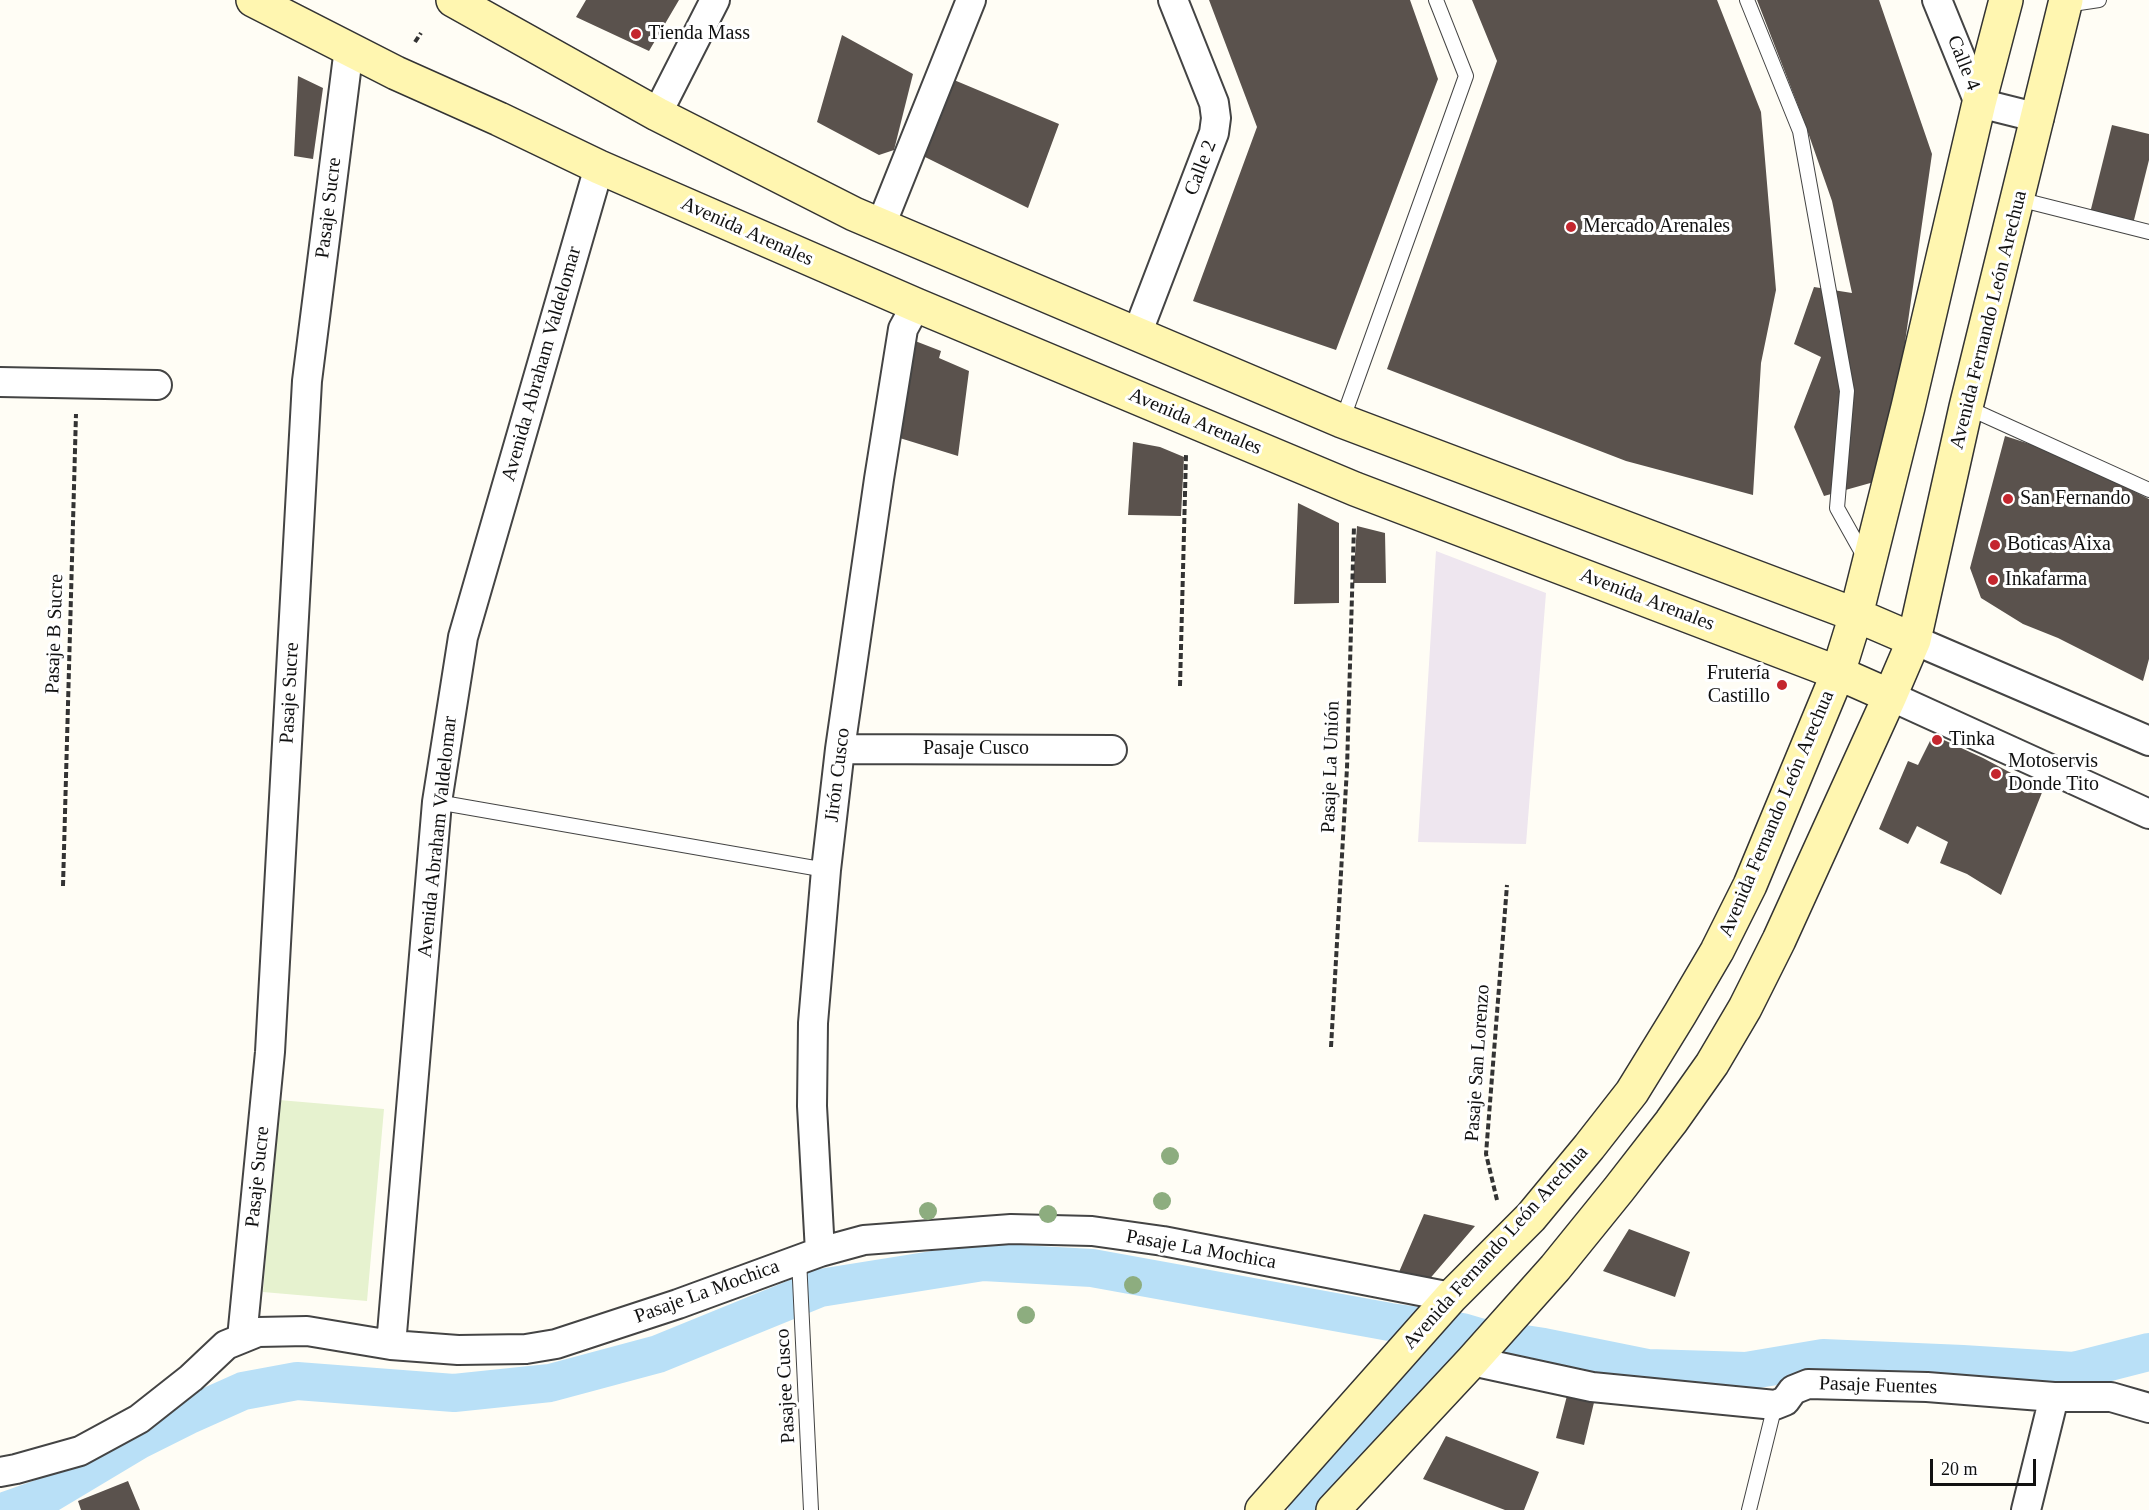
<!DOCTYPE html>
<html>
<head>
<meta charset="utf-8">
<style>
	body { margin:0 }
	#map { position:relative; width:2149px; height:1510px; overflow:hidden; background:#fffdf5; font-family:Georgia,serif }
	canvas { display:block }
	.scale { position:absolute; left:1930px; top:1459px; width:106px; height:27px; box-sizing:border-box; border:3px solid #111; border-top:0; padding-left:8px; font-size:18px; line-height:21px; white-space:nowrap; color:#111; -webkit-text-stroke:4px #fff; paint-order:stroke }
</style>
</head>
<body>
<div id="map">
<canvas width="2149" height="1510"></canvas>
<div class="scale">20 m</div>
</div>
<script>
const ctx = document.querySelector('canvas').getContext('2d');
ctx.lineJoin = 'round';
function fill(path, color) { ctx.fillStyle = color; ctx.fill(path, 'evenodd'); }
function trace(path, color, width, dash) { ctx.strokeStyle = color; ctx.lineWidth = width; ctx.lineCap = dash ? 'butt' : 'round'; ctx.setLineDash(dash || []); ctx.stroke(path); }
function write(font, color, halo, rows, align = 'center') {
  ctx.font = font + ' Georgia,serif'; ctx.lineWidth = 6; ctx.setLineDash([]); ctx.textBaseline = 'middle'; ctx.strokeStyle = halo; ctx.fillStyle = color; for (const [text, x, y, turn = 0] of rows) {
    ctx.save(); ctx.translate(x, y); ctx.rotate((+turn || 0) * Math.PI / 180); ctx.textAlign = isNaN(turn) ? turn : align; if (halo) ctx.strokeText(text, 0, 0); ctx.fillText(text, 0, 0); ctx.restore();
  }
}
fill(new Path2D(`
	M 1436,551 L 1546,593 L 1526,844 L 1418,842 Z`), '#eee6ef');
fill(new Path2D(`
	M 279,1100 L 384,1109 L 367,1301 L 263,1292 Z`), '#e6f2cf');
trace(new Path2D(`
	M 8,1510 L 42,1498 L 139,1440 L 187,1416 L 243,1391 L 297,1381 L 454,1393 L 550,1383 L 658,1354 L 820,1288 L 983,1262 L 1092,1268 L 1390,1322 L 1462,1332 L 1479,1337 L 1544,1347 L 1648,1368 L 1746,1371 L 1823,1358 L 1963,1364 L 2074,1371 L 2149,1352
	M 1307,1510 L 1375,1434 L 1462,1332`), '#b9e0f7', 38);
fill(new Path2D(`
	M 586,0 L 679,0 L 649,51 L 576,17 Z
	M 1209,0 L 1410,0 L 1438,79 L 1336,350 L 1193,301 L 1257,127 Z
	M 1472,0 L 1717,0 L 1761,112 L 1776,290 L 1761,363 L 1753,495 L 1626,461 L 1387,369 L 1497,61 Z
	M 1757,0 L 1879,0 L 1932,154 L 1885,482 L 1874,482 L 1824,496 L 1794,427 L 1821,357 L 1794,344 L 1814,287 L 1852,293 L 1832,201 L 1804,121 Z
	M 842,35 L 913,74 L 894,150 L 879,155 L 817,122 Z
	M 298,76 L 323,88 L 313,159 L 294,156 Z
	M 954,80 L 1059,124 L 1028,208 L 923,156 Z
	M 2112,125 L 2149,134 L 2149,160 L 2133,224 L 2090,213 Z
	M 910,339 L 941,351 L 939,358 L 969,371 L 958,456 L 890,435 Z
	M 2005,436 L 2058,453 L 2149,499 L 2149,659 L 2143,681 L 2058,638 L 2023,624 L 1981,598 L 1970,568 Z
	M 1133,442 L 1160,447 L 1184,457 L 1181,516 L 1128,515 Z
	M 1298,503 L 1339,523 L 1339,603 L 1294,604 Z
	M 1357,526 L 1385,533 L 1386,583 L 1353,583 Z
	M 1933,735 L 1983,758 L 2043,790 L 2001,895 L 1967,874 L 1940,863 L 1948,842 L 1917,826 L 1908,844 L 1879,829 L 1908,761 L 1918,765 Z
	M 1424,1214 L 1475,1226 L 1427,1282 L 1396,1279 Z
	M 1629,1229 L 1690,1252 L 1675,1297 L 1603,1271 Z
	M 1569,1388 L 1596,1394 L 1584,1445 L 1556,1438 Z
	M 1446,1436 L 1539,1472 L 1524,1510 L 1505,1510 L 1423,1479 Z
	M 128,1481 L 140,1510 L 81,1510 L 78,1501 Z`), '#5a524d');
const lane = new Path2D(`
	M 1747,0 L 1800,131 L 1847,391 L 1837,508 L 1865,558
	M 2066,5 L 2099,0
	M 2018,199 L 2149,232
	M 1966,407 L 2149,490
	M 1342,421 L 1466,76 L 1436,0
	M 437,802 L 826,870
	M 799,1259 L 811,1510
	M 1749,1510 L 1775,1405`);
const street = new Path2D(`
	M 1937,0 L 1979,103 L 2039,118
	M 657,114 L 715,0
	M 881,225 L 971,0
	M 1137,334 L 1214,133 L 1216,118 L 1214,103 L 1173,0
	M 0,382 L 157,385
	M 1914,640 L 2149,741
	M 1890,696 L 2149,814
	M 840,749 L 1112,750
	M 820,1252 L 812,1106 L 813,1023 L 826,870 L 840,749 L 879,479 L 903,329 L 916,305
	M 242,1338 L 270,1052 L 307,381 L 349,48
	M 391,1345 L 437,802 L 463,637 L 599,167
	M 1472,1361 L 1592,1387 L 1775,1405 L 1785,1401 L 1793,1390 L 1808,1384 L 1927,1387 L 2054,1397 L 2111,1397 L 2149,1408
	M 0,1472 L 16,1469 L 80,1451 L 139,1419 L 191,1378 L 226,1345 L 258,1332 L 307,1331 L 391,1345 L 458,1350 L 526,1349 L 556,1344 L 678,1304 L 820,1252 L 864,1240 L 1011,1229 L 1092,1231 L 1163,1241 L 1451,1297
	M 2026,1510 L 2054,1397`);
const secondary = new Path2D(`
	M 253,0 L 396,73 L 499,119 L 599,167 L 916,305 L 1355,489 L 1838,673 L 1890,696
	M 453,0 L 657,114 L 854,214 L 1342,421 L 1856,615 L 1914,640
	M 1262,1510 L 1451,1297 L 1531,1217 L 1589,1147 L 1632,1092 L 1680,1014 L 1717,951 L 1750,885 L 1838,673 L 1856,615 L 1908,407 L 1979,103 L 2006,0
	M 1333,1510 L 1472,1361 L 1555,1268 L 1619,1189 L 1671,1122 L 1712,1064 L 1745,1008 L 1779,940 L 1890,696 L 1914,640 L 1966,407 L 2066,0`);
trace(lane, '#444', 16);
trace(street, '#444', 32);
trace(secondary, '#333', 36);
trace(new Path2D(`
	M 415,42 L 421,33
	M 1180,686 L 1186,455
	M 63,886 L 76,414
	M 1331,1047 L 1347,768 L 1354,526
	M 1497,1200 L 1486,1154 L 1507,885`), '#333', 4, [6, 3]);
trace(lane, '#fff', 14);
trace(street, '#fff', 28);
trace(secondary, '#fff6b0', 33);
ctx.fillStyle = '#8dad7f';
for (const [x, y] of [
	[1170,1156],
	[1162,1201],
	[928,1211],
	[1048,1214],
	[1133,1285],
	[1026,1315]
]) { ctx.beginPath(); ctx.arc(x, y, 9, 0, 2 * Math.PI); ctx.fill(); }
for (const [x, y, r, color] of [
	[636,34,6,"#c4262e"],
	[1571,227,6,"#c4262e"],
	[2008,499,6,"#c4262e"],
	[1995,545,6,"#c4262e"],
	[1993,580,6,"#c4262e"],
	[1782,685,6,"#c4262e"],
	[1937,740,6,"#c4262e"],
	[1996,774,6,"#c4262e"]
]) { const dot = new Path2D(); dot.arc(x, y, r, 0, 2 * Math.PI); ctx.fillStyle = color; ctx.fill(dot); trace(dot, '#fff', 2); }
write('20px', '#111', '#fff', [
	["Tienda Mass",648,34],
	["Mercado Arenales",1583,227],
	["San Fernando",2020,499],
	["Boticas Aixa",2007,545],
	["Inkafarma",2005,580],
	["Frutería",1770,674,"right"],
	["Castillo",1770,697,"right"],
	["Tinka",1949,740],
	["Motoservis",2008,762],
	["Donde Tito",2008,785]
], 'left');
write('20px', '#111', '#fff', [
	["Calle 4",1963,63,68],
	["Calle 2",1201,168,-69],
	["Pasaje Sucre",329,208,-83],
	["Avenida Arenales",747,232,24],
	["Avenida Fernando León Arechua",1989,320,-76],
	["Avenida Abraham Valdelomar",542,364,-74],
	["Avenida Arenales",1195,422,23],
	["Avenida Arenales",1647,600,21],
	["Pasaje B Sucre",55,634,-88],
	["Pasaje Sucre",290,693,-87],
	["Pasaje Cusco",976,749],
	["Pasaje La Unión",1331,767,-88],
	["Jirón Cusco",838,775,-83],
	["Avenida Fernando León Arechua",1777,814,-67],
	["Avenida Abraham Valdelomar",438,837,-84],
	["Pasaje San Lorenzo",1478,1063,-86],
	["Pasaje Sucre",258,1177,-84],
	["Avenida Fernando León Arechua",1496,1248,-48],
	["Pasaje La Mochica",1201,1250,10],
	["Pasaje La Mochica",707,1292,-20],
	["Pasajee Cusco",786,1386,-93],
	["Pasaje Fuentes",1878,1386,2]
]);
</script>
</body>
</html>
